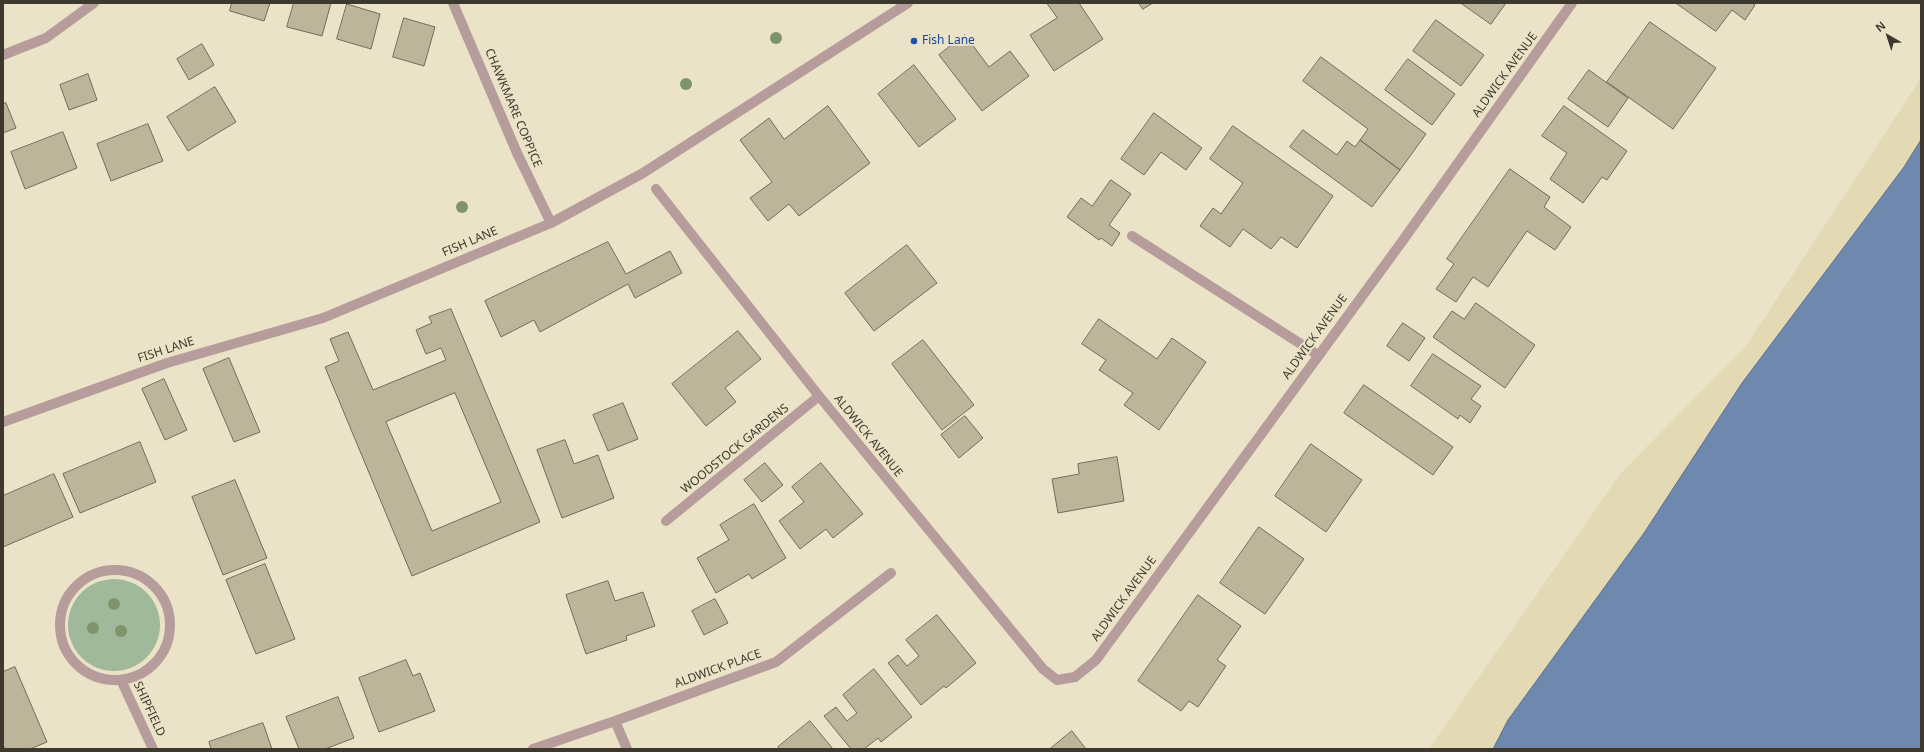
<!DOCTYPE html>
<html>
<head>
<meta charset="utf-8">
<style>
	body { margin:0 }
	#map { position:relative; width:1924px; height:752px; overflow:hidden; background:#ebe3c7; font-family:"Noto Sans",sans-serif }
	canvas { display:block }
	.frame { position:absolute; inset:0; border:4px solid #3d392e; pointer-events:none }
	.north { position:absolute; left:1868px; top:16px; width:40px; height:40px; -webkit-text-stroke:3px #ebe3c7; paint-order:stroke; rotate:321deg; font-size:11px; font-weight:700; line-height:16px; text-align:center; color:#3d392e }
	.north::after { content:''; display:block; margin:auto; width:14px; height:18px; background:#3d392e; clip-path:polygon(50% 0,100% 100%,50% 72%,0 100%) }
</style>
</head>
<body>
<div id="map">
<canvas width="1924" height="752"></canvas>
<div class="frame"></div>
<div class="north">N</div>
</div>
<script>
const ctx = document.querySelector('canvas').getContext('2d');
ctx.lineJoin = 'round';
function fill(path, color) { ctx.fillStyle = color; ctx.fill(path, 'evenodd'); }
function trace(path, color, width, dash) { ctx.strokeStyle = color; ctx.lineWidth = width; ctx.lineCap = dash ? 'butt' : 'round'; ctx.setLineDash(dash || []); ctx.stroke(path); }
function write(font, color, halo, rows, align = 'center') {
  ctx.font = font + ' "Noto Sans",sans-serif'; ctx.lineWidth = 4; ctx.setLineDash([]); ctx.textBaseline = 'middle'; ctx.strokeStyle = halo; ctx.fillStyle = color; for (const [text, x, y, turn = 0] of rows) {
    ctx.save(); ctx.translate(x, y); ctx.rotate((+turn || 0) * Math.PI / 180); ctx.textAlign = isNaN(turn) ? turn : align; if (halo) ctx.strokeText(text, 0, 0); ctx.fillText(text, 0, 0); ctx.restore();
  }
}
fill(new Path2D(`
	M68 625a46 46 0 1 1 92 0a46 46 0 1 1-92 0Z`), '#a0b99b');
fill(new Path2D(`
	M 1921,78 L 1921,462 L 1731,749 L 1429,749 L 1621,473 L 1746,346 Z`), '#e3d9b4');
const water = new Path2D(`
	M 1921,140 L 1921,749 L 1493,749 L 1508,720 L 1644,533 L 1742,383 L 1904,167 Z`);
fill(water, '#6e88ae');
trace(water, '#5f7088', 1);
const building = new Path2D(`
	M 232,3 L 270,3 L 264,21 L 230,11 Z
	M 294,3 L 331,3 L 322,36 L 287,27 Z
	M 1047,3 L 1079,3 L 1103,39 L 1054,71 L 1030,35 L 1057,18 Z
	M 1139,3 L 1153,3 L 1143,9 Z
	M 1461,3 L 1506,3 L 1491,24 Z
	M 1676,3 L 1752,3 L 1755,5 L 1745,20 L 1732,10 L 1716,31 Z
	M 347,4 L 380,14 L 371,49 L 337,39 Z
	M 404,18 L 435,27 L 424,66 L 393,57 Z
	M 1436,20 L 1484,55 L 1461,86 L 1413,51 Z
	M 1650,22 L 1716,68 L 1673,129 L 1607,82 Z
	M 965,35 L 989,67 L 1010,51 L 1029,76 L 982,111 L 939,55 Z
	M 202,44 L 214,65 L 189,80 L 177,59 Z
	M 1321,57 L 1426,134 L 1400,170 L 1360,140 L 1368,129 L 1303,81 Z
	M 1408,59 L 1455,94 L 1432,125 L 1385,90 Z
	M 914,65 L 956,119 L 919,147 L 878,94 Z
	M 1589,70 L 1628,98 L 1608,127 L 1568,99 Z
	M 88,74 L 97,100 L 69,110 L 60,85 Z
	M 215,87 L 236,122 L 188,151 L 167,117 Z
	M 6,103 L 16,128 L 3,133 L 3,104 Z
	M 828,106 L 870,163 L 799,216 L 789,204 L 768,221 L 750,198 L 772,182 L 740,140 L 769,118 L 784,139 Z
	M 1564,106 L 1627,151 L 1607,180 L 1602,177 L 1583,203 L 1550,179 L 1567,153 L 1542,136 Z
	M 1154,113 L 1202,148 L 1186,170 L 1161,152 L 1144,175 L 1121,159 Z
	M 148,124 L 163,161 L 111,181 L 97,144 Z
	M 1233,126 L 1333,196 L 1297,248 L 1281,237 L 1271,249 L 1243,229 L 1230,247 L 1200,226 L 1213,208 L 1221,214 L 1243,183 L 1210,159 Z
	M 1303,130 L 1337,155 L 1347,141 L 1355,147 L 1360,140 L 1400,170 L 1372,207 L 1290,147 Z
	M 63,132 L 77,168 L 25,189 L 11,152 Z
	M 1510,169 L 1550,197 L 1544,207 L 1571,227 L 1555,250 L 1527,231 L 1488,287 L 1473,277 L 1456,302 L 1436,289 L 1454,264 L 1447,259 Z
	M 1111,180 L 1131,194 L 1109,225 L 1120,233 L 1112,246 L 1101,238 L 1099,240 L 1067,217 L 1081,198 L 1092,206 Z
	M 608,242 L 626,274 L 670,251 L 682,273 L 635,298 L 628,284 L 540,332 L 534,320 L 501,337 L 485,301 Z
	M 907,245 L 937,283 L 874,331 L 845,293 Z
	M 1476,303 L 1535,345 L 1505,388 L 1433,337 L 1452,311 L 1464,319 Z
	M 451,309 L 540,522 L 412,576 L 325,367 L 339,361 L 330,339 L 348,332 L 373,390 L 446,360 L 441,348 L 426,354 L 416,330 L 432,323 L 429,317 ZM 455,393 L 501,502 L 432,531 L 386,422 Z
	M 1099,319 L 1157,359 L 1172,338 L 1206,362 L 1159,430 L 1124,405 L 1133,393 L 1099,370 L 1106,360 L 1082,344 Z
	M 1403,323 L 1425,338 L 1409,361 L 1387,346 Z
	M 738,331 L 761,359 L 725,388 L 736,402 L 706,426 L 672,384 Z
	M 923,340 L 974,405 L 942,430 L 892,364 Z
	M 1433,354 L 1481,386 L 1471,399 L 1481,406 L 1470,423 L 1460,415 L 1458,419 L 1411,386 Z
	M 229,358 L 260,432 L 234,442 L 203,369 Z
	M 164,379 L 187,430 L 165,440 L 142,389 Z
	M 1364,385 L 1453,447 L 1433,475 L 1344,413 Z
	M 623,403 L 638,439 L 608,451 L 593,415 Z
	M 965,416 L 983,438 L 959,458 L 941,435 Z
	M 565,440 L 574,464 L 598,455 L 614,498 L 562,518 L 537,450 Z
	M 140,442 L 156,482 L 80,513 L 63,474 Z
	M 1311,444 L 1362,480 L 1326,532 L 1275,496 Z
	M 1117,457 L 1124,501 L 1058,513 L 1052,479 L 1079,474 L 1078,464 Z
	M 765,463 L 783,485 L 762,502 L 744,480 Z
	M 821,463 L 863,514 L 833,538 L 826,529 L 800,549 L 779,521 L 804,502 L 792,487 Z
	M 54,474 L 73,517 L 3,547 L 3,496 Z
	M 235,480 L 267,558 L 223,575 L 192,497 Z
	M 754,504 L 786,558 L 752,579 L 749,574 L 716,593 L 697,558 L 729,540 L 720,525 Z
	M 1259,527 L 1304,559 L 1265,614 L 1220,583 Z
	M 265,564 L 295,639 L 256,654 L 226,580 Z
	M 608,581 L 615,601 L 643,592 L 655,626 L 626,636 L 627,640 L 586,654 L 566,595 Z
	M 1198,595 L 1241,626 L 1217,660 L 1226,666 L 1198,707 L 1189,701 L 1181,711 L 1138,681 Z
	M 715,599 L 728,623 L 704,635 L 692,611 Z
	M 937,615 L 976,663 L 946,688 L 944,686 L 921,705 L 888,663 L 898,655 L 907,666 L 919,656 L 906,640 Z
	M 406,660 L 413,676 L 420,673 L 435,711 L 379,732 L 359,678 Z
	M 15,667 L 47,742 L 30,749 L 5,749 L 3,745 L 3,672 Z
	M 874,669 L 912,717 L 881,742 L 878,738 L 864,749 L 851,749 L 824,716 L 836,707 L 847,721 L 857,713 L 843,695 Z
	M 338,697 L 354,738 L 325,749 L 299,749 L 286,717 Z
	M 810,721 L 833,749 L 780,749 L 778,747 Z
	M 263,723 L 272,749 L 211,749 L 209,742 Z
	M 1072,731 L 1086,749 L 1050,749 Z`);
fill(building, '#bdb59a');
trace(building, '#736c53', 1);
trace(new Path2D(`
	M 1132,236 L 1318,355`), '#b69d9c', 10);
trace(new Path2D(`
	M 453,3 L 517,153 L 551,223
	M 3,55 L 46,38 L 94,3
	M 656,189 L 819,396 L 1043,669 L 1057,680 L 1075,677 L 1096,660 L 1401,243 L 1572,3
	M 666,521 L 819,396
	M60 625a55 55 0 1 1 110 0a55 55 0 1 1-110 0Z
	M 121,680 L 153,749
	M 615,721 L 627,749
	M 533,749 L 615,721 L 776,662 L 891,573`), '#b69d9c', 10);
trace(new Path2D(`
	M 3,422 L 167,363 L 323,318 L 551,223 L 643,173 L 908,3`), '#b69d9c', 10);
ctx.fillStyle = '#7f946b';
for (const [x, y] of [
	[776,38],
	[686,84],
	[462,207],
	[114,604],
	[93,628],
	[121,631]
]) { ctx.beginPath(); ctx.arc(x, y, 6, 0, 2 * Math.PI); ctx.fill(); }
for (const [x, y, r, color] of [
	[914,41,4,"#1a4fb4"]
]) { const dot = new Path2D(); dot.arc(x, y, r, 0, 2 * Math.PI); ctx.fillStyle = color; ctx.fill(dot); trace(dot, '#ebe3c7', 1.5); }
write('12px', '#164399', '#ebe3c7', [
	["Fish Lane",922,41]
], 'left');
write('12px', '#3d392e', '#ebe3c7', [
	["ALDWICK AVENUE",1505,75,-54],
	["CHAWKMARE COPPICE",513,108,67],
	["FISH LANE",470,242,-23],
	["ALDWICK AVENUE",1315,337,-54],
	["FISH LANE",166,350,-18],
	["ALDWICK AVENUE",868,436,51],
	["WOODSTOCK GARDENS",735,449,-39],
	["ALDWICK AVENUE",1124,599,-54],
	["ALDWICK PLACE",718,669,-20],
	["SHIPFIELD",149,709,65]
]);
</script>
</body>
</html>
